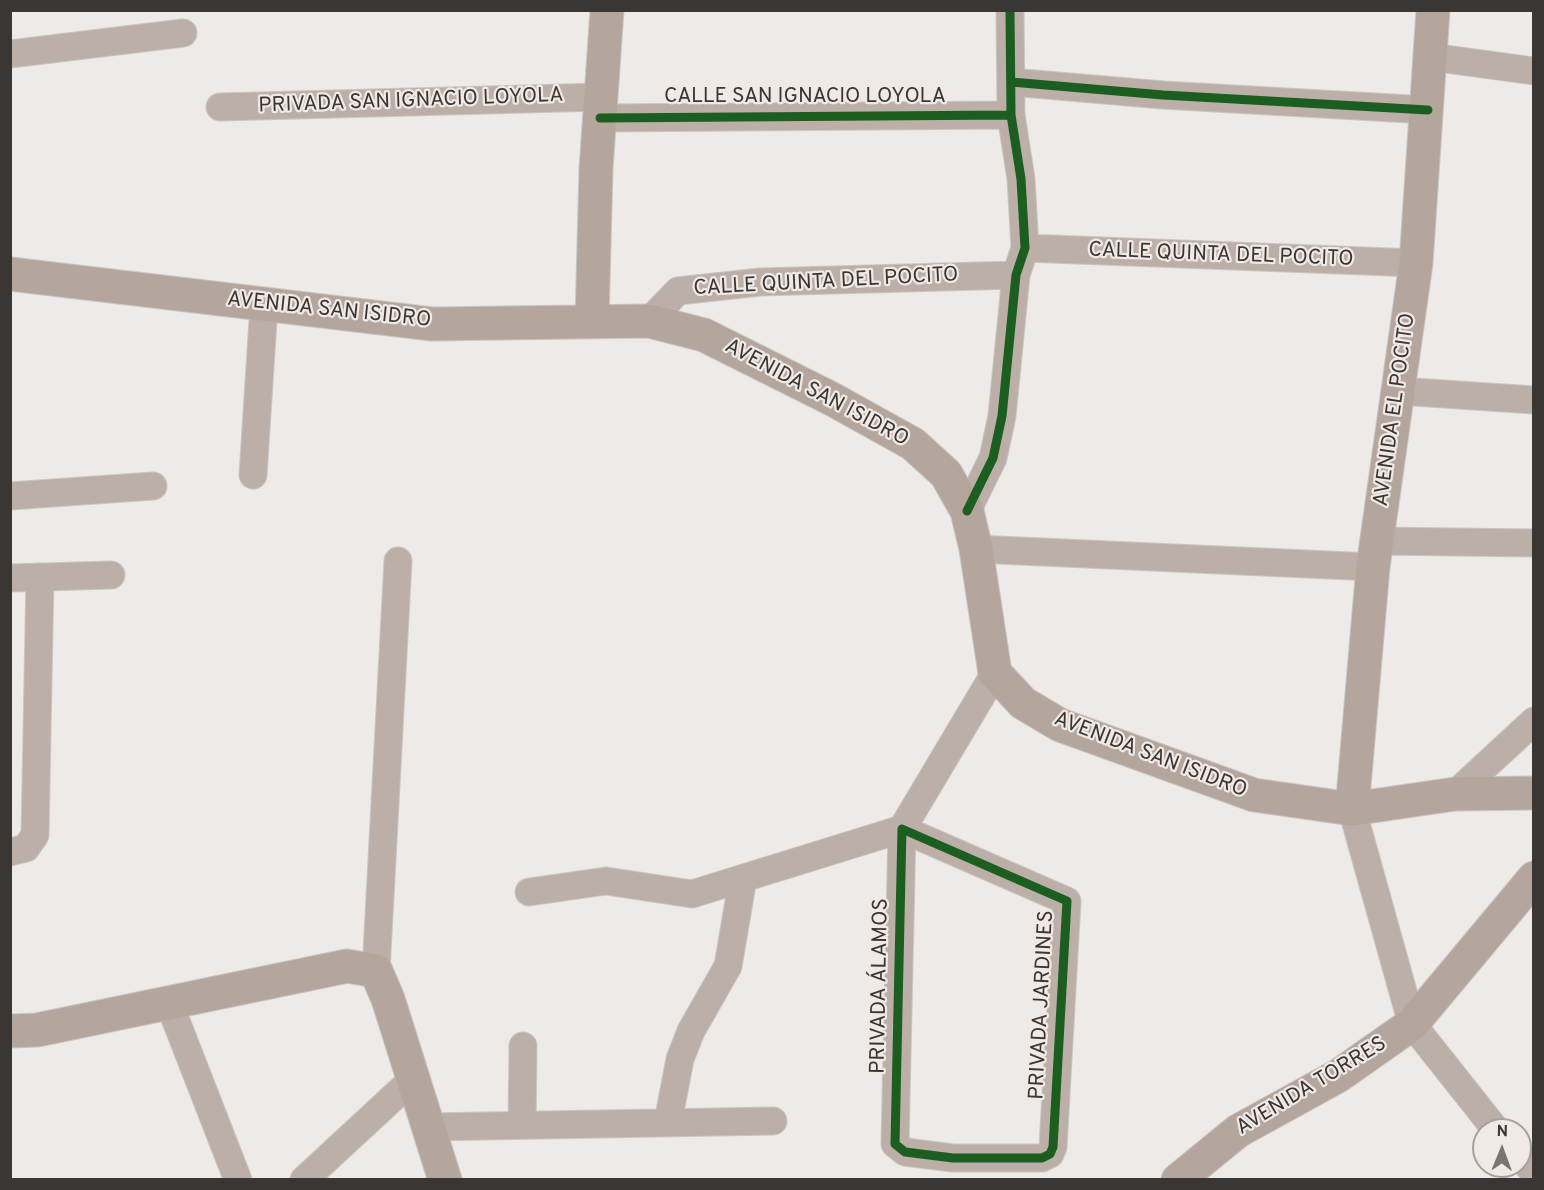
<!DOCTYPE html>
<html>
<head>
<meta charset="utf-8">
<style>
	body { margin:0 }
	#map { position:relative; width:1544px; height:1190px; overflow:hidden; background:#edeae8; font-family:Overpass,sans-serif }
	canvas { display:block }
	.frame { position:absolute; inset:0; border:12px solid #393634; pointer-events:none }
	.north { position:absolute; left:1472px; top:1118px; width:60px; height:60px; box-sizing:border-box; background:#f0e9e5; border:2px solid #a7a19e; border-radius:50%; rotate:1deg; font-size:16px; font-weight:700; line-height:24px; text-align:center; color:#393634 }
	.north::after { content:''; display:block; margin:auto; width:21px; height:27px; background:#787573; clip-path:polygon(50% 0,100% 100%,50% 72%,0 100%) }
</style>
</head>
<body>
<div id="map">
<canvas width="1544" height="1190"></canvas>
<div class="frame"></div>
<div class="north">N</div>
</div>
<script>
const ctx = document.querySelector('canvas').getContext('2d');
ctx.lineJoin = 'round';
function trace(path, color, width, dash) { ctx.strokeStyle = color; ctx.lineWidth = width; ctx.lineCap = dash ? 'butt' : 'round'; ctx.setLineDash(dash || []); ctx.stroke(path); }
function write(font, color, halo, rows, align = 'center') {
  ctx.font = font + ' Overpass,sans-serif'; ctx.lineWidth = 4.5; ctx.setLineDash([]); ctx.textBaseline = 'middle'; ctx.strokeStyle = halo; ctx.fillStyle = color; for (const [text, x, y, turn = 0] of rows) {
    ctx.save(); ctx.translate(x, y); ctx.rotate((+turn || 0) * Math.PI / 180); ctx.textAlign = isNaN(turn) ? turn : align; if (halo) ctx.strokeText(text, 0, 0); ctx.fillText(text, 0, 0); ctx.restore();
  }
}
const minor = new Path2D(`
	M 10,54 L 183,33
	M 1431,57 L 1534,71
	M 1011,82 L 1163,95 L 1428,110
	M 220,107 L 601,97
	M 600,118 L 1011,115
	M 1025,248 L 1416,263
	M 649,321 L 678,291 L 760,282 L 1016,275
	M 1399,391 L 1534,400
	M 253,475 L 264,305
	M 10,496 L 153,486
	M 967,511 L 993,458 L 1002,416 L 1016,275 L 1025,248 L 1021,179 L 1011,115 L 1010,10
	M 1376,541 L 1534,543
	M 976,549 L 1373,567
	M 10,578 L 111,575
	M 1455,794 L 1534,721
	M 1352,809 L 1412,1024 L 1496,1130
	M 902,829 L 1067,901 L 1053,1147 L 1050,1154 L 1042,1158 L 953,1158 L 905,1152 L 895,1144 Z
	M 10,852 L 26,848 L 35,835 L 40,577
	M 529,892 L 606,881 L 692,894 L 902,829 L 995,673
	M 376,971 L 398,561
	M 169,1003 L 238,1180
	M 668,1122 L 680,1059 L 691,1031 L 728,966 L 743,878
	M 522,1125 L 523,1046
	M 428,1127 L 773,1121
	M 1520,1157 L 1534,1172
	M 304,1180 L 412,1080`);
const major = new Path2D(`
	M 10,274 L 432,324 L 649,321 L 704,335 L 832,399 L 913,444 L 946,474 L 967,511 L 976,549 L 995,673 L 1023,703 L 1060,725 L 1254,795 L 1352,809 L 1455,794 L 1534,793
	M 592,320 L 596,169 L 607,10
	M 1352,809 L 1373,567 L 1416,263 L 1433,10
	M 10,1031 L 37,1030 L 347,966 L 376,971 L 388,999 L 445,1180
	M 1178,1180 L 1238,1131 L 1338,1076 L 1412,1024 L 1534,878`);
trace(minor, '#c8c6c5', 29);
trace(major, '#c8c6c5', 35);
trace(minor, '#bbafa8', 27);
trace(major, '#b4a69d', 33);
trace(new Path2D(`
	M 1011,82 L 1163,95 L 1428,110
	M 600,118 L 1011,115
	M 967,511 L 993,458 L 1002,416 L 1016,275 L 1025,248 L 1021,179 L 1011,115 L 1010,10
	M 902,829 L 1067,901 L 1053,1147 L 1050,1154 L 1042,1158 L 953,1158 L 905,1152 L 895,1144 Z`), '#1b5e20', 9);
write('21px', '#393634', '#f0e9e5', [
	["CALLE SAN IGNACIO LOYOLA",805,98],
	["PRIVADA SAN IGNACIO LOYOLA",411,102,-2],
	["CALLE QUINTA DEL POCITO",1221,256,2],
	["CALLE QUINTA DEL POCITO",826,283,-3],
	["AVENIDA SAN ISIDRO",329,311,6],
	["AVENIDA SAN ISIDRO",816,394,28],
	["AVENIDA EL POCITO",1396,410,-82],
	["AVENIDA SAN ISIDRO",1150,756,21],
	["PRIVADA ÁLAMOS",881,986,-89],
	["PRIVADA JARDINES",1043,1005,-87],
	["AVENIDA TORRES",1312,1087,-31]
]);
</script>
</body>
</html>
